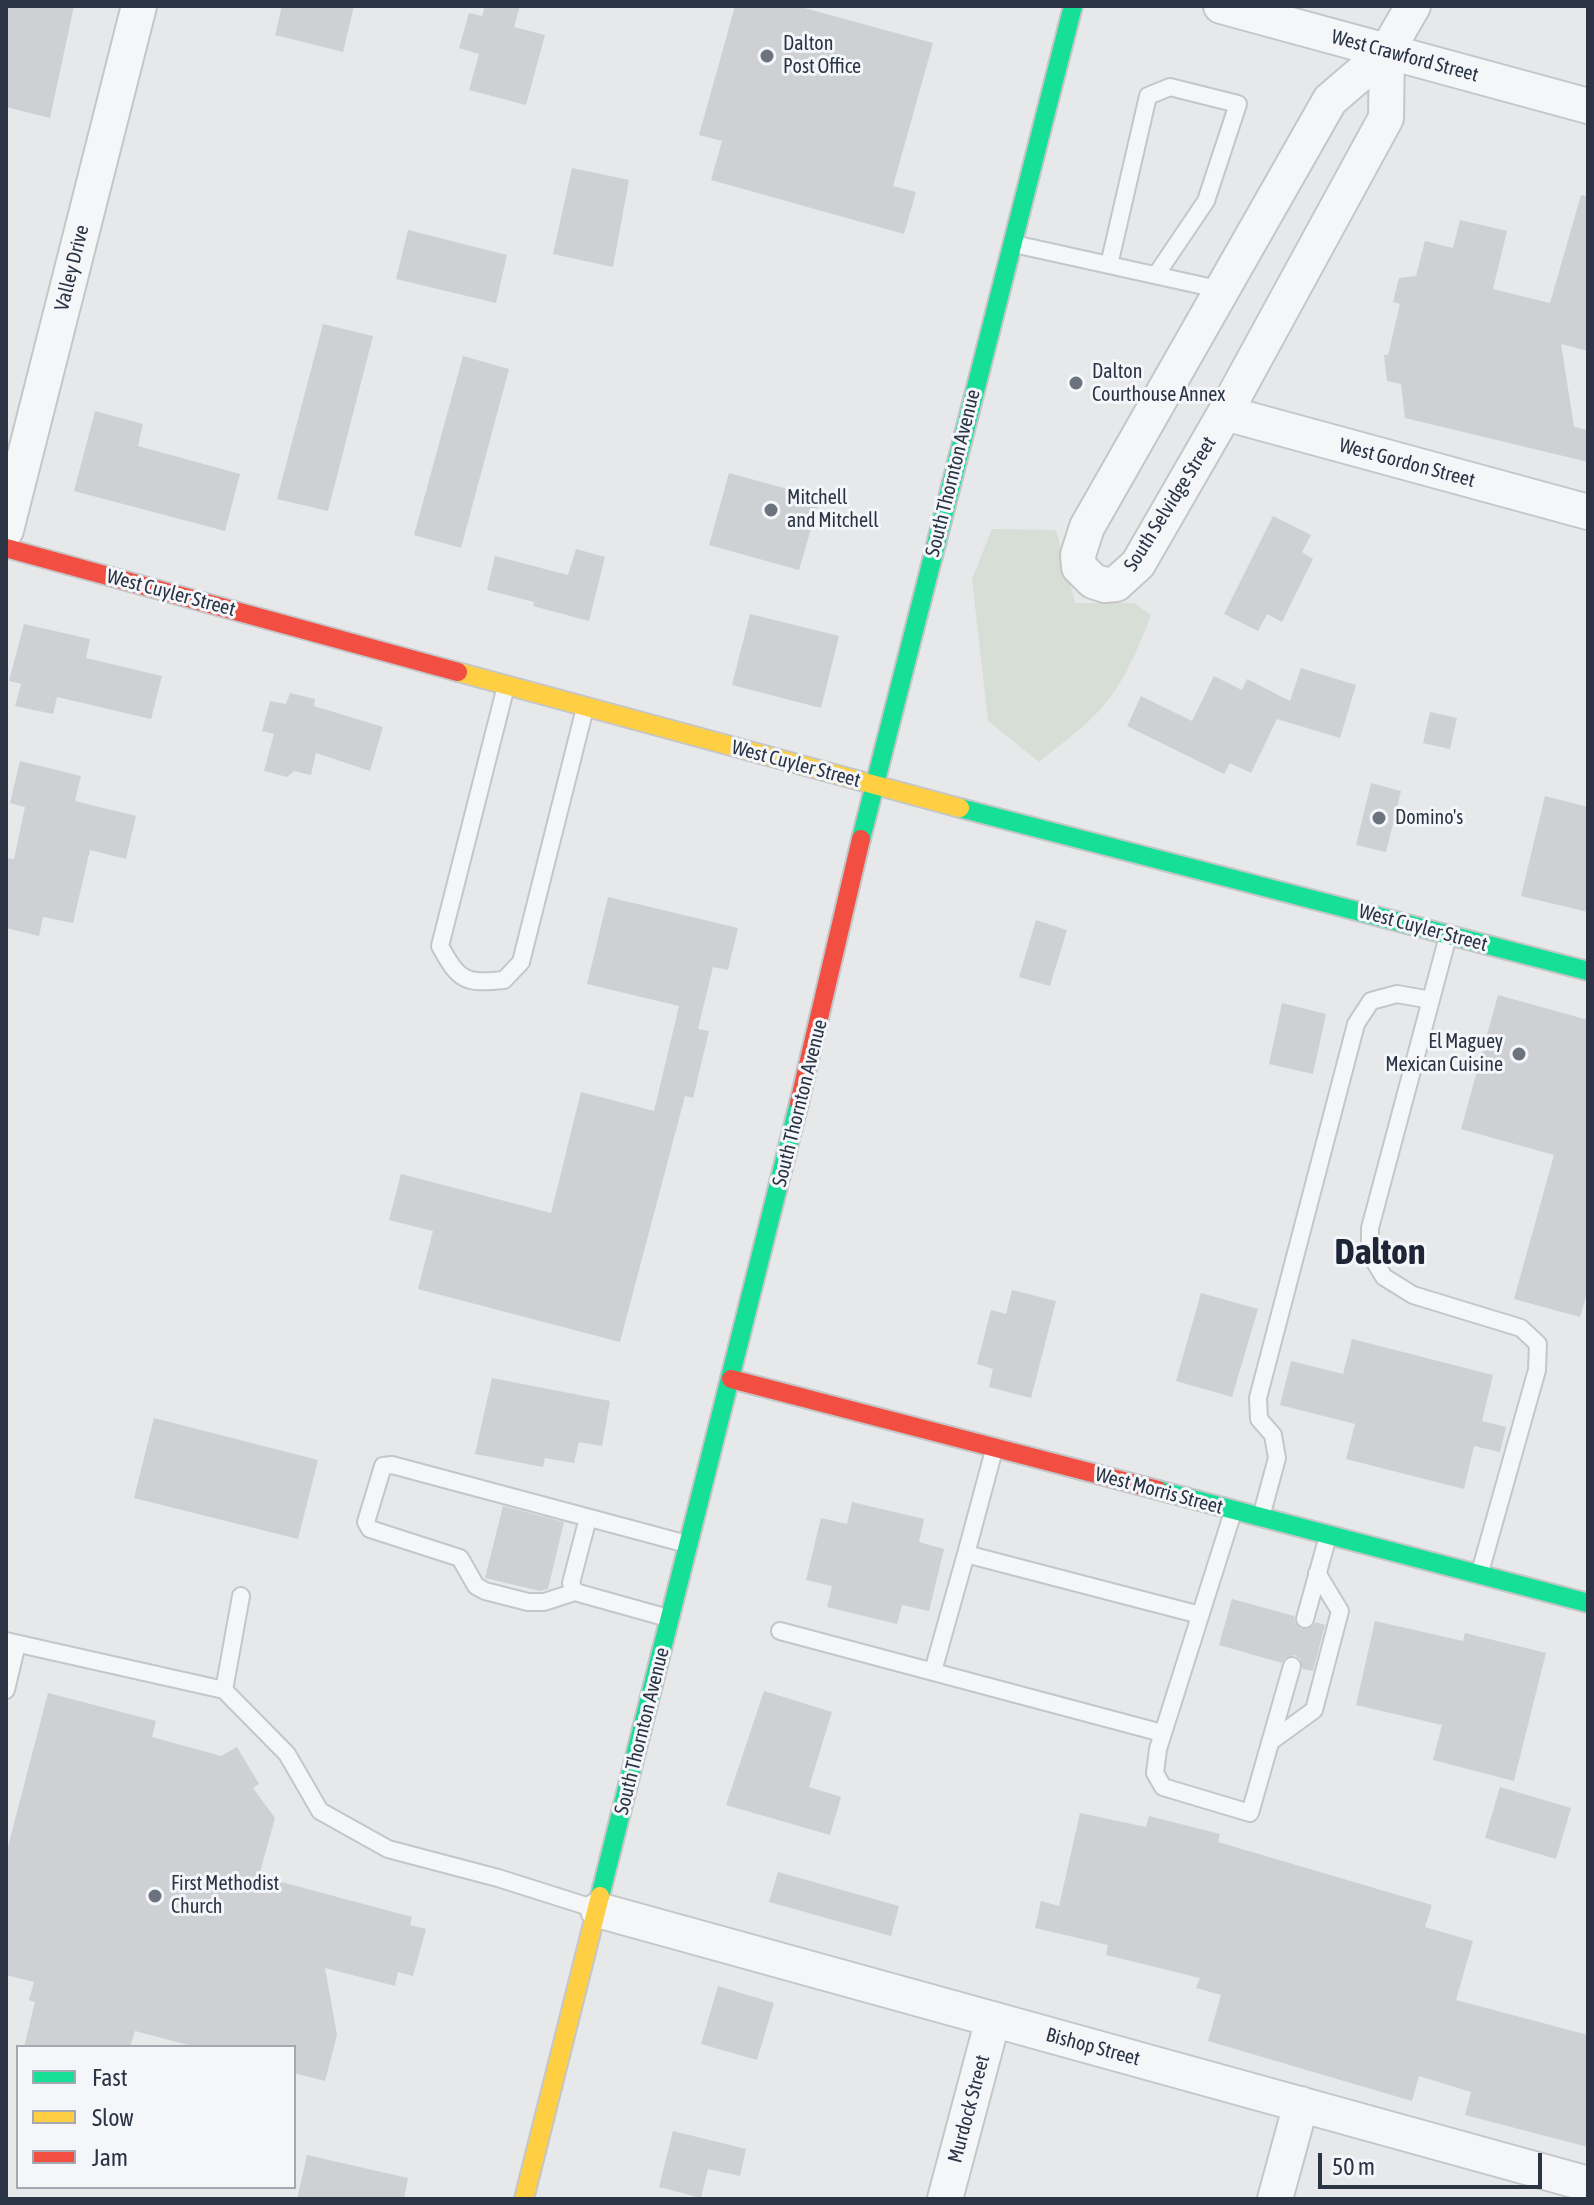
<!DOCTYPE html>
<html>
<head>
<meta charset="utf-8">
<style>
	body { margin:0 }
	#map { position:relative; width:1594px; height:2205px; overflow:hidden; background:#e6e8ea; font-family:"Asap Condensed",sans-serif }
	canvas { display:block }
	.frame { position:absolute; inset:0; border:8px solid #2b3445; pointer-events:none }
	.legend { position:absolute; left:16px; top:2045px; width:280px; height:144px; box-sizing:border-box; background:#f4f6f9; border:2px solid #a4a8b1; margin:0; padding:10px 14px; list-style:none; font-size:24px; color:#2b3445 }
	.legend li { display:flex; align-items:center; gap:16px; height:40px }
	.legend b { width:40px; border:2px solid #a4a8b1 }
	.scale { position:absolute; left:1318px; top:2153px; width:224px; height:36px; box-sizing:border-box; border:4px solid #2b3445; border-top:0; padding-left:10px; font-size:24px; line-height:28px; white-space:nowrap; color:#2b3445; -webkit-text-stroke:6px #f4f6f9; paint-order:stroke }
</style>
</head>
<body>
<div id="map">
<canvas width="1594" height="2205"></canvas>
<div class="frame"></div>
<ul class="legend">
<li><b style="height:10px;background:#16e098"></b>Fast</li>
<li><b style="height:10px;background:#ffcf43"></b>Slow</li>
<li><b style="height:10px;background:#f24e42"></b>Jam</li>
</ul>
<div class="scale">50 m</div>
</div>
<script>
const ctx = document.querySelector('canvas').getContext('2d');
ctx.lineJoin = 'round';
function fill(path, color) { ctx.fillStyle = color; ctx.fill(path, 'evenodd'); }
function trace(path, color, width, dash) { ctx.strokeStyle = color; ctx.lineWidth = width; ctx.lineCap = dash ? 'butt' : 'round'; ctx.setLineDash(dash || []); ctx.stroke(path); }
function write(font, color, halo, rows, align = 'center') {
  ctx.font = font + ' "Asap Condensed",sans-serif'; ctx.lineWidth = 6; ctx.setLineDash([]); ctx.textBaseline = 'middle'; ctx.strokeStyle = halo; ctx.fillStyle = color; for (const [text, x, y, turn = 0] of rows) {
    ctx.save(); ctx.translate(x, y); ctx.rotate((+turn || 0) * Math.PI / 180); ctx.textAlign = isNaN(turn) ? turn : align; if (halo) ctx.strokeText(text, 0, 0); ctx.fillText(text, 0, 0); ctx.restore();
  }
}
fill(new Path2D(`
	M 992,529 L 1056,530 L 1075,603 L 1134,603 L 1151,615 C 1141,641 1131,666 1116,689 C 1098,718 1066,740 1039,762 L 988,721 L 972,579 Z`), '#d6ded6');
fill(new Path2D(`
	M 6,6 L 74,6 L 50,118 L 6,107 Z
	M 282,6 L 354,6 L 343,52 L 275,35 Z
	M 485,6 L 520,6 L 514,27 L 545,35 L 526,105 L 469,90 L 479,54 L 459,48 L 469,13 L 482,16 Z
	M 735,6 L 797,6 L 933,43 L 893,186 L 916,192 L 904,234 L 711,180 L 722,141 L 699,135 Z
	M 572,168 L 629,180 L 613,267 L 553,254 Z
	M 1581,195 L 1588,196 L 1588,351 L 1561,344 L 1574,427 L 1588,430 L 1588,462 L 1405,418 L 1401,384 L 1387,381 L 1384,355 L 1388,355 L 1400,304 L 1393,302 L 1399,278 L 1416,276 L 1425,241 L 1453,248 L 1460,220 L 1507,231 L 1493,289 L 1550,303 Z
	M 408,230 L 507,255 L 496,303 L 396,279 Z
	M 323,324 L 373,336 L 328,511 L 277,499 Z
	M 463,356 L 509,369 L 461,548 L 414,535 Z
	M 95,411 L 143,424 L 138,446 L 240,474 L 225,531 L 74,491 Z
	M 729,473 L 820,498 L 799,570 L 709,545 Z
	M 1273,516 L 1311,535 L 1302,552 L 1313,559 L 1282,622 L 1267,614 L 1258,631 L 1224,614 Z
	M 576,549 L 605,557 L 589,621 L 533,606 L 534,602 L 487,590 L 495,556 L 568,575 Z
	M 750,614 L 839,636 L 821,708 L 732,685 Z
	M 24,624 L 90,639 L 86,658 L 162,676 L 151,719 L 57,697 L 53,714 L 15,706 L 21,684 L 9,681 Z
	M 1301,668 L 1356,685 L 1340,738 L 1277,719 L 1251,773 L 1230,763 L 1224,774 L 1127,726 L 1141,696 L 1192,721 L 1214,676 L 1242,690 L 1247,679 L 1290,701 Z
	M 290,693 L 315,699 L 314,706 L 383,727 L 370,771 L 316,753 L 311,775 L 294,771 L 287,777 L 264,771 L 274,734 L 262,731 L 270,701 L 286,704 Z
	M 1430,712 L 1457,718 L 1450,749 L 1423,743 Z
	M 20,761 L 81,776 L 75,801 L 136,816 L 126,859 L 90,850 L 73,923 L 43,917 L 39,936 L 6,928 L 6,858 L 14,859 L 25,807 L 10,803 Z
	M 1371,783 L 1401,791 L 1386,852 L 1356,845 Z
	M 1545,796 L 1588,807 L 1588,912 L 1521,896 Z
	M 608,897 L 738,928 L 728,970 L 713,967 L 698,1029 L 709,1031 L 693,1098 L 685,1096 L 620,1342 L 418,1289 L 433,1231 L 389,1220 L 401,1174 L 551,1213 L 581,1092 L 654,1111 L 679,1006 L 587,984 Z
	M 1036,920 L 1067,930 L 1050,986 L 1019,977 Z
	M 1498,995 L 1588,1020 L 1588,1290 L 1580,1317 L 1514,1299 L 1554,1155 L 1461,1129 Z
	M 1282,1003 L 1326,1014 L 1313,1074 L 1269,1064 Z
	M 1012,1290 L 1056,1301 L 1031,1398 L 989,1387 L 993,1369 L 977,1364 L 991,1310 L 1006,1314 Z
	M 1201,1293 L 1258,1309 L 1232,1397 L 1176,1381 Z
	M 1352,1339 L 1493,1375 L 1482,1421 L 1506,1427 L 1500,1452 L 1474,1446 L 1464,1489 L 1346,1459 L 1355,1424 L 1280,1405 L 1291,1361 L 1343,1374 Z
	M 492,1378 L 610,1401 L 602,1446 L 579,1442 L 574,1463 L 545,1458 L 543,1467 L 475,1454 Z
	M 154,1418 L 318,1460 L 298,1539 L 134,1498 Z
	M 852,1502 L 924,1519 L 919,1542 L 944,1549 L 929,1611 L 902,1605 L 897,1624 L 827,1607 L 832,1586 L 806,1580 L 821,1518 L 847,1524 Z
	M 503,1506 L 564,1522 L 548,1589 L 540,1591 L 485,1578 Z
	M 1232,1599 L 1294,1616 L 1295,1622 L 1301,1629 L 1308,1629 L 1316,1622 L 1325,1625 L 1313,1671 L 1303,1669 L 1300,1659 L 1294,1655 L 1285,1658 L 1282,1663 L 1219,1645 Z
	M 1375,1621 L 1463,1641 L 1465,1633 L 1546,1653 L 1514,1781 L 1433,1760 L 1442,1725 L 1356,1705 Z
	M 764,1691 L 832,1712 L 809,1787 L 841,1797 L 830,1835 L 726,1805 Z
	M 48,1693 L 156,1721 L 152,1737 L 221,1756 L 237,1747 L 259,1784 L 253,1788 L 275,1818 L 259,1876 L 412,1917 L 410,1925 L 426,1929 L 413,1976 L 398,1972 L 395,1986 L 325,1968 L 337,2035 L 325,2081 L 294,2073 L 294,2047 L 196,2047 L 135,2031 L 130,2047 L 24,2047 L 35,2002 L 29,2000 L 34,1982 L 6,1975 L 6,1854 Z
	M 1500,1787 L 1571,1808 L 1556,1859 L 1485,1838 Z
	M 1080,1813 L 1146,1827 L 1149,1816 L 1220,1834 L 1218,1842 L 1432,1905 L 1425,1927 L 1473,1941 L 1456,2000 L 1588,2035 L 1588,2147 L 1465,2115 L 1471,2092 L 1419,2076 L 1412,2101 L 1208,2041 L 1221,1995 L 1196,1988 L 1200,1978 L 1106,1955 L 1108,1945 L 1035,1928 L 1041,1901 L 1059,1906 Z
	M 778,1872 L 899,1906 L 891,1936 L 769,1902 Z
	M 718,1986 L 774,2003 L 757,2060 L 701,2044 Z
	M 673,2131 L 746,2149 L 740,2176 L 708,2169 L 701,2198 L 659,2187 Z
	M 307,2155 L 408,2178 L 404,2199 L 297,2199 Z`), '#ced0d3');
const lane = new Path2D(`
	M 1014,244 L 1222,290
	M 1109,265 L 1148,96 L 1170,87 L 1238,104 L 1206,201 L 1156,275
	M 506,686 L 440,946 C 459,981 465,984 504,980 L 521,962 L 585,708
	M 1448,936 L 1370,1228 L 1370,1254 L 1384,1277 L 1413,1295 L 1521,1328 L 1538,1344 L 1537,1370 L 1480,1572
	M 1233,1512 L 1158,1749 L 1155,1773 L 1163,1787 L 1250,1813 L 1292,1666
	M 1261,1517 L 1277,1458 L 1273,1435 L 1259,1419 L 1258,1398 L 1356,1024 L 1371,1001 L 1397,994 L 1431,1000
	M 588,1518 L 571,1583 L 575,1592 L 668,1618
	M 966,1554 L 994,1450
	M 575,1592 L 544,1602 L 528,1602 L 485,1591 L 476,1586 L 460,1558 L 370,1529 L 366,1522 L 383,1466 L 392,1465 L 687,1544
	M 1305,1619 L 1328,1536
	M 780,1631 L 1162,1733
	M 6,1641 L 224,1690 L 287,1754 L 320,1811 L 388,1849 L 498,1878 L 596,1909
	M 933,1671 L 966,1554 L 1200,1615
	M 6,1690 L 17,1644
	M 224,1690 L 241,1596
	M 1270,1742 L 1314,1710 L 1340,1611 L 1317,1573`);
const street = new Path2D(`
	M 1221,6 L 1588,106
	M 1387,51 L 1386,118 L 1225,413 L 1138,564 L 1116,584 L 1105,585 L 1093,581 L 1079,567 L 1078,555 L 1087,527 L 1330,100 L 1387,51 L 1413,6
	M 1225,413 L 1588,512
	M 6,530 L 139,6
	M 598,1910 L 1588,2184
	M 945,2199 L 993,2019
	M 1275,2199 L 1301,2104`);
const fast = new Path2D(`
	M 960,808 L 1588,971
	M 861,839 L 1073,6
	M 1158,1490 L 1588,1603
	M 600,1896 L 799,1103`);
const slow = new Path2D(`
	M 458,672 L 960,808
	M 524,2199 L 600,1896`);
const jam = new Path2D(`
	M 6,548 L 458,672
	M 799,1103 L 861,839
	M 731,1379 L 1158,1490`);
trace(lane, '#c4c6c8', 20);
trace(street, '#c4c6c8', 38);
trace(fast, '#c4c6c8', 22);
trace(slow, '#c4c6c8', 22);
trace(jam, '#c4c6c8', 22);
trace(lane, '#f5f6f7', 16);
trace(street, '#f5f6f7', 34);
trace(fast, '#16e098', 18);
trace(slow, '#ffcf43', 18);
trace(jam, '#f24e42', 18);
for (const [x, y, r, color] of [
	[767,56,8,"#6c737f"],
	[1076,383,8,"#6c737f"],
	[771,510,8,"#6c737f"],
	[1379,818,8,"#6c737f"],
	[1519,1054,8,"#6c737f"],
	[155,1896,8,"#6c737f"]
]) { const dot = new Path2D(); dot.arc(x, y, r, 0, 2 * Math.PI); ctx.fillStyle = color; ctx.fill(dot); trace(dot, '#f4f6f9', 3); }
write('20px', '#2b3445', '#f4f6f9', [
	["Dalton",783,44],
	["Post Office",783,67],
	["Dalton",1092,372],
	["Courthouse Annex",1092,395],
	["Mitchell",787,498],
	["and Mitchell",787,521],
	["Domino's",1395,818],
	["El Maguey",1503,1042,"right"],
	["Mexican Cuisine",1503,1065,"right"],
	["First Methodist",171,1884],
	["Church",171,1907]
], 'left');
write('20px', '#2b3445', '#f4f6f9', [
	["West Crawford Street",1405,56,15],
	["Valley Drive",72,268,-76],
	["West Gordon Street",1407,463,15],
	["South Thornton Avenue",953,473,-76],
	["South Selvidge Street",1170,504,-58],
	["West Cuyler Street",171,593,15],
	["West Cuyler Street",796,764,15],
	["West Cuyler Street",1423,928,15],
	["South Thornton Avenue",800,1103,-76],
	["West Morris Street",1159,1491,15],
	["South Thornton Avenue",642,1731,-76],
	["Bishop Street",1093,2047,15],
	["Murdock Street",969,2109,-75]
]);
write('bold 36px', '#1d2536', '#f4f6f9', [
	["Dalton",1380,1253]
]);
</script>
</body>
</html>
